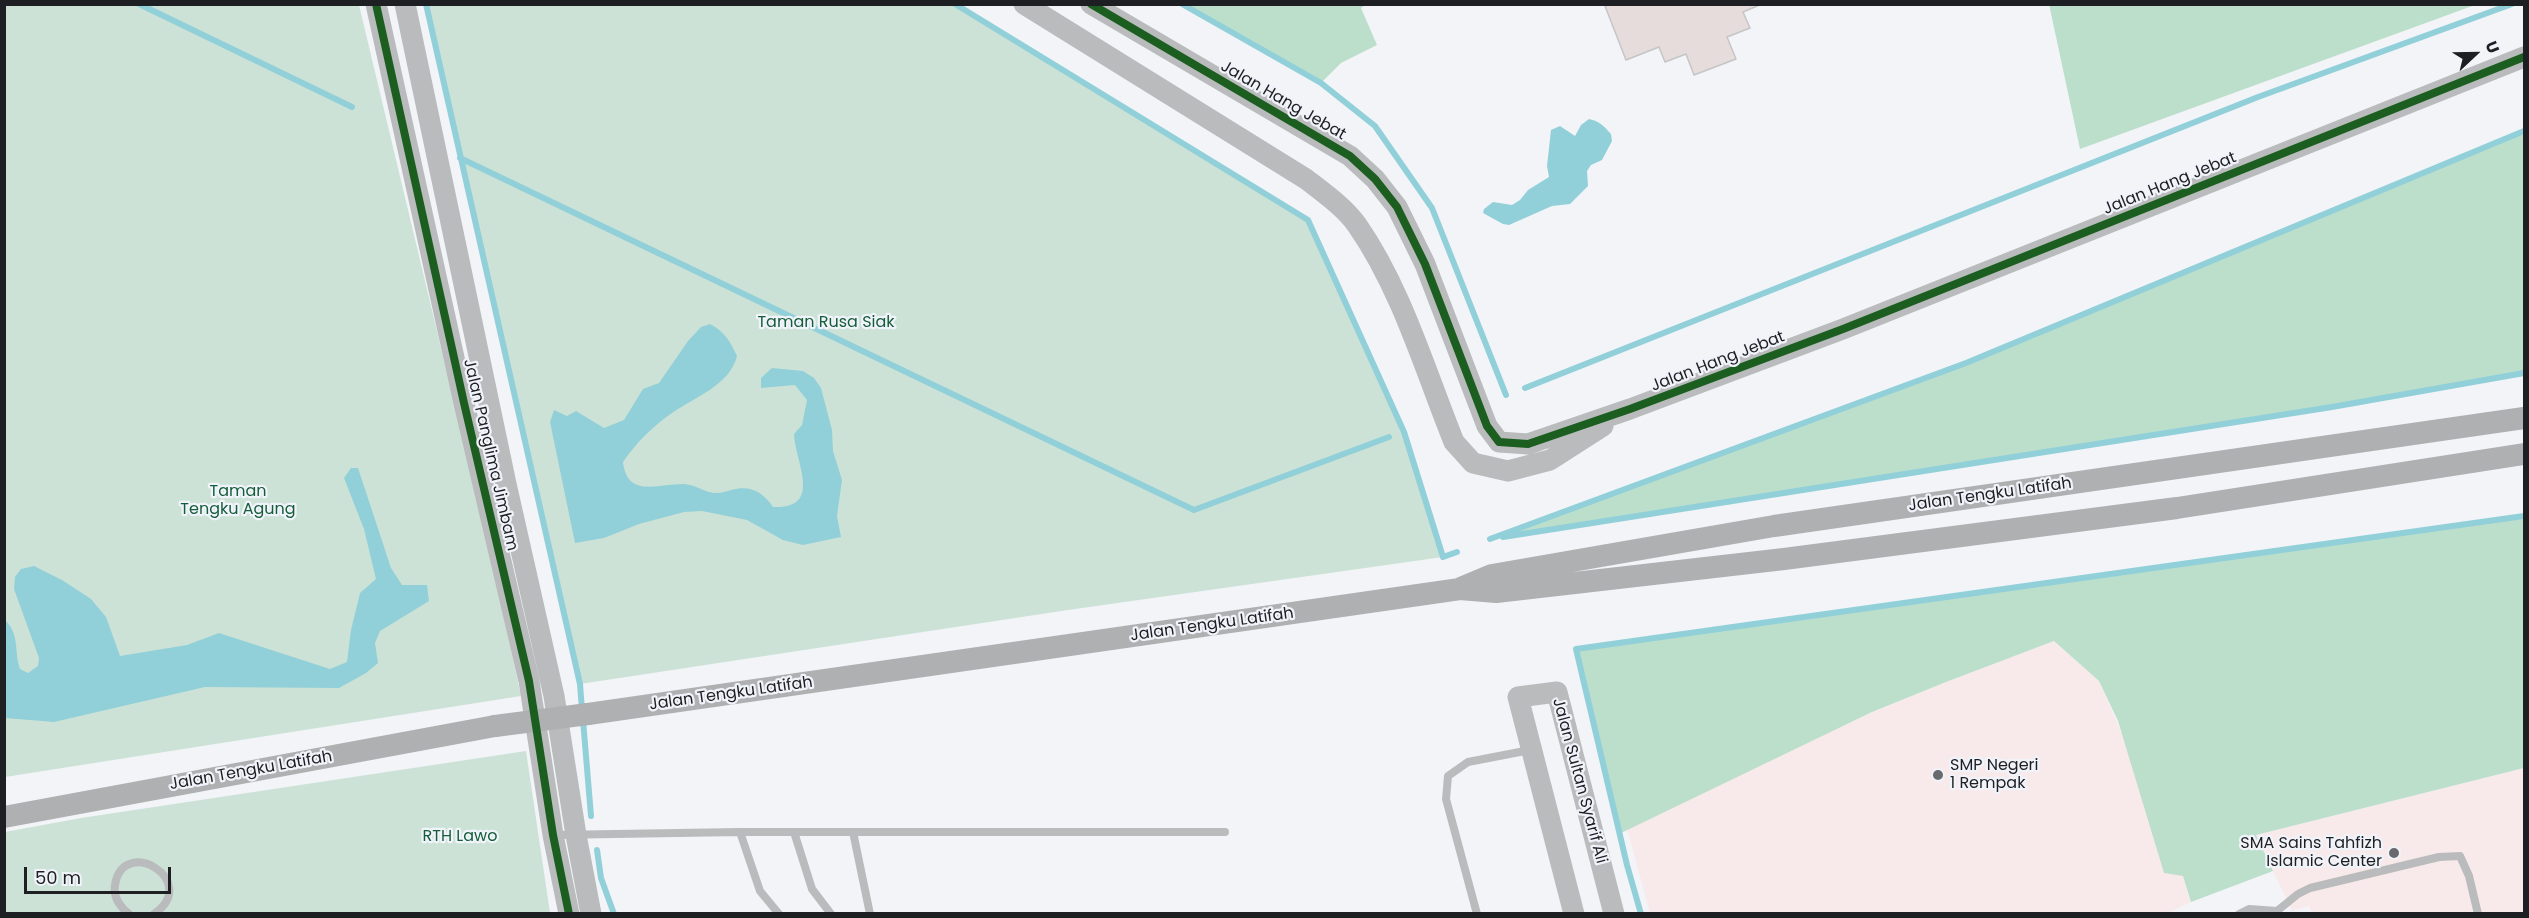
<!DOCTYPE html>
<html>
<head>
<meta charset="utf-8">
<style>
	body { margin:0 }
	#map { position:relative; width:2529px; height:918px; overflow:hidden; background:#f2f4f8; font-family:Poppins,sans-serif }
	canvas { display:block }
	.frame { position:absolute; inset:0; border:6px solid #1e1f22; pointer-events:none }
	.north { position:absolute; left:2445px; top:24px; width:60px; height:60px; -webkit-text-stroke:4px #f0f3fa; paint-order:stroke; rotate:68deg; font-size:16px; font-weight:700; line-height:24px; text-align:center; color:#1e1f22 }
	.north::after { content:''; display:block; margin:auto; width:21px; height:27px; background:#1e1f22; clip-path:polygon(50% 0,100% 100%,50% 72%,0 100%) }
	.scale { position:absolute; left:24px; top:867px; width:147px; height:27px; box-sizing:border-box; border:3px solid #1e1f22; border-top:0; padding-left:8px; font-size:18px; line-height:21px; white-space:nowrap; color:#1e1f22; -webkit-text-stroke:4px #f0f3fa; paint-order:stroke }
</style>
</head>
<body>
<div id="map">
<canvas width="2529" height="918"></canvas>
<div class="frame"></div>
<div class="north">U</div>
<div class="scale">50 m</div>
</div>
<script>
const ctx = document.querySelector('canvas').getContext('2d');
ctx.lineJoin = 'round';
function fill(path, color) { ctx.fillStyle = color; ctx.fill(path, 'evenodd'); }
function trace(path, color, width, dash) { ctx.strokeStyle = color; ctx.lineWidth = width; ctx.lineCap = dash ? 'butt' : 'round'; ctx.setLineDash(dash || []); ctx.stroke(path); }
function write(font, color, halo, rows, align = 'center') {
  ctx.font = font + ' Poppins,sans-serif'; ctx.lineWidth = 4.5; ctx.setLineDash([]); ctx.textBaseline = 'middle'; ctx.strokeStyle = halo; ctx.fillStyle = color; for (const [text, x, y, turn = 0] of rows) {
    ctx.save(); ctx.translate(x, y); ctx.rotate((+turn || 0) * Math.PI / 180); ctx.textAlign = isNaN(turn) ? turn : align; if (halo) ctx.strokeText(text, 0, 0); ctx.fillText(text, 0, 0); ctx.restore();
  }
}
fill(new Path2D(`
	M 2054,641 L 2099,681 L 2183,876 L 2191,902 L 2167,914 L 1650,913 L 1627,829 L 1872,712 L 1946,682 Z
	M 2524,768 L 2524,913 L 2312,914 L 2309,906 L 2292,911 L 2256,835 Z`), '#f8eaea');
fill(new Path2D(`
	M 5,5 L 359,5 L 491,557 L 521,696 L 5,777 Z
	M 426,5 L 955,5 L 1308,220 L 1404,432 L 1443,557 L 1068,610 L 580,684 Z
	M 526,751 L 550,913 L 5,914 L 5,832 L 81,818 Z`), '#cce2d6');
fill(new Path2D(`
	M 2049,4 L 2475,4 L 2475,5 L 2080,149 Z
	M 1179,5 L 1365,5 L 1361,8 L 1377,45 L 1341,63 L 1321,83 Z
	M 2524,131 L 2524,373 L 2332,407 L 1490,539 L 1966,363 Z
	M 2524,516 L 2524,768 L 2256,835 L 2273,871 L 2191,902 L 2183,876 L 2164,873 L 2118,721 L 2099,681 L 2054,641 L 1946,682 L 1872,712 L 1619,834 L 1576,649 Z`), '#bcdfcb');
fill(new Path2D(`
	M 1589,119 C 1599,121 1604,126 1611,134 L 1612,141 L 1602,160 L 1591,165 L 1587,171 L 1588,186 L 1570,204 L 1552,206 L 1509,225 L 1503,224 L 1483,213 L 1484,209 L 1493,202 L 1512,205 L 1520,200 L 1528,190 L 1549,177 L 1547,166 L 1551,130 L 1560,126 L 1575,136 L 1581,125 Z
	M 710,324 C 725,332 730,341 737,356 C 730,385 695,397 672,413 C 653,426 636,443 623,462 C 627,498 658,484 682,484 C 694,483 704,493 717,493 C 722,493 726,491 731,490 C 750,485 762,491 773,507 C 824,509 795,462 794,434 L 802,425 L 807,400 L 795,385 L 761,388 L 761,378 L 772,368 L 803,371 L 814,378 L 821,388 L 832,430 L 833,451 L 842,480 L 837,516 L 841,537 L 803,545 L 783,540 L 747,520 L 702,511 L 684,512 L 639,524 L 604,538 L 575,543 L 550,422 L 554,410 L 567,416 L 576,411 L 604,428 L 624,420 L 643,389 L 659,383 L 688,341 L 701,327 Z
	M 351,468 L 358,468 L 391,568 L 402,585 L 427,585 L 429,601 L 380,631 L 375,643 L 378,663 L 366,673 L 339,688 L 205,687 L 54,722 L 5,718 L 5,620 C 20,634 14,652 20,669 L 28,673 L 38,666 L 39,658 L 14,589 L 15,577 L 21,569 L 34,566 L 62,580 L 91,599 L 106,617 L 120,656 L 187,645 L 219,633 L 330,669 L 347,662 L 351,630 L 360,593 L 376,579 L 364,529 L 344,478 Z`), '#92d0d9');
trace(new Path2D(`
	M 139,4 L 352,107
	M 426,4 L 580,684 L 582,710
	M 955,4 L 1308,220 L 1404,432 L 1443,557 L 1457,552
	M 1182,4 L 1321,83 L 1375,126 L 1432,208 L 1506,395
	M 460,158 L 1194,510 L 1389,437
	M 1525,388 L 2258,97 L 2512,4
	M 1503,537 L 2332,407 L 2524,373
	M 1490,539 L 1966,363 L 2524,131
	M 583,720 L 591,816
	M 597,850 L 601,878 L 614,914
	M 1641,914 L 1627,865 L 1576,649 L 2524,516`), '#92d0d9', 6);
const building = new Path2D(`
	M 1610,4 L 1762,4 L 1743,12 L 1750,28 L 1727,37 L 1736,59 L 1694,75 L 1686,54 L 1665,62 L 1659,47 L 1626,60 L 1605,6 Z`);
fill(building, '#e6dcdb');
trace(building, '#c5c5c6', 1.5);
trace(new Path2D(`
	M 740,832 L 760,891 L 779,914
	M 794,832 L 812,889 L 831,914
	M 853,832 L 870,914
	M 553,835 L 740,832 L 1225,832
	M 2277,911 L 2298,894 L 2310,888 L 2439,857 L 2460,856 L 2469,876 L 2478,914
	M 129,914 C 120,907 113,898 115,885 C 123,834 202,881 154,914
	M 1477,914 L 1446,799 L 1448,776 L 1468,762 L 1530,750
	M 2239,914 L 2249,909 L 2277,911 L 2278,914`), '#babbbc', 8);
trace(new Path2D(`
	M 376,4 L 464,403 L 529,681 L 553,835 L 569,914
	M 405,4 L 506,484 L 554,696 L 576,835 L 591,914
	M 1024,4 L 1306,179 C 1324,193 1344,207 1357,225 C 1401,288 1425,370 1454,442 L 1473,463 L 1508,471 L 1550,460 L 1603,426
	M 1091,4 L 1350,156 L 1375,179 L 1397,207 L 1425,264 L 1487,426 L 1499,442 L 1528,444 L 1630,409 L 1843,329 L 2524,57
	M 1574,914 L 1518,697 L 1557,692 L 1614,914`), '#babbbc', 21);
trace(new Path2D(`
	M 1461,588 L 1492,575 L 1774,526 L 2524,418
	M 588,714 L 1460,589 L 1496,592 L 1784,559 L 2177,508 L 2524,454
	M 4,817 L 495,726`), '#aeb0b1', 22);
trace(new Path2D(`
	M 495,726 L 588,714`), '#aeb0b1', 22);
trace(new Path2D(`
	M 376,4 L 464,403 L 529,681 L 553,835 L 569,914
	M 1091,4 L 1350,156 L 1375,179 L 1397,207 L 1425,264 L 1487,426 L 1499,442 L 1528,444 L 1630,409 L 1843,329 L 2524,57`), '#1b5e20', 8);
for (const [x, y, r, color] of [
	[1938,775,6,"#686a6d"],
	[2394,853,6,"#686a6d"]
]) { const dot = new Path2D(); dot.arc(x, y, r, 0, 2 * Math.PI); ctx.fillStyle = color; ctx.fill(dot); trace(dot, '#f0f3fa', 2); }
write('16px', '#1e1f22', '#f0f3fa', [
	["Jalan Hang Jebat",1283,101,30],
	["Jalan Hang Jebat",2170,184,-22],
	["Jalan Hang Jebat",1718,362,-21],
	["Jalan Panglima Jimbam",490,455,77],
	["Jalan Tengku Latifah",1990,495,-8],
	["Jalan Tengku Latifah",1212,625,-8],
	["Jalan Tengku Latifah",731,694,-8],
	["Jalan Tengku Latifah",251,771,-10],
	["Jalan Sultan Syarif Ali",1579,781,75]
]);
write('16px', '#155d39', '#f0f3fa', [
	["Taman Rusa Siak",826,323],
	["Taman",238,492],
	["Tengku Agung",238,510],
	["RTH Lawo",460,837]
]);
write('16px', '#1e1f22', '#f0f3fa', [
	["SMP Negeri",1950,766],
	["1 Rempak",1950,784],
	["SMA Sains Tahfizh",2382,844,"right"],
	["Islamic Center",2382,862,"right"]
], 'left');
</script>
</body>
</html>
